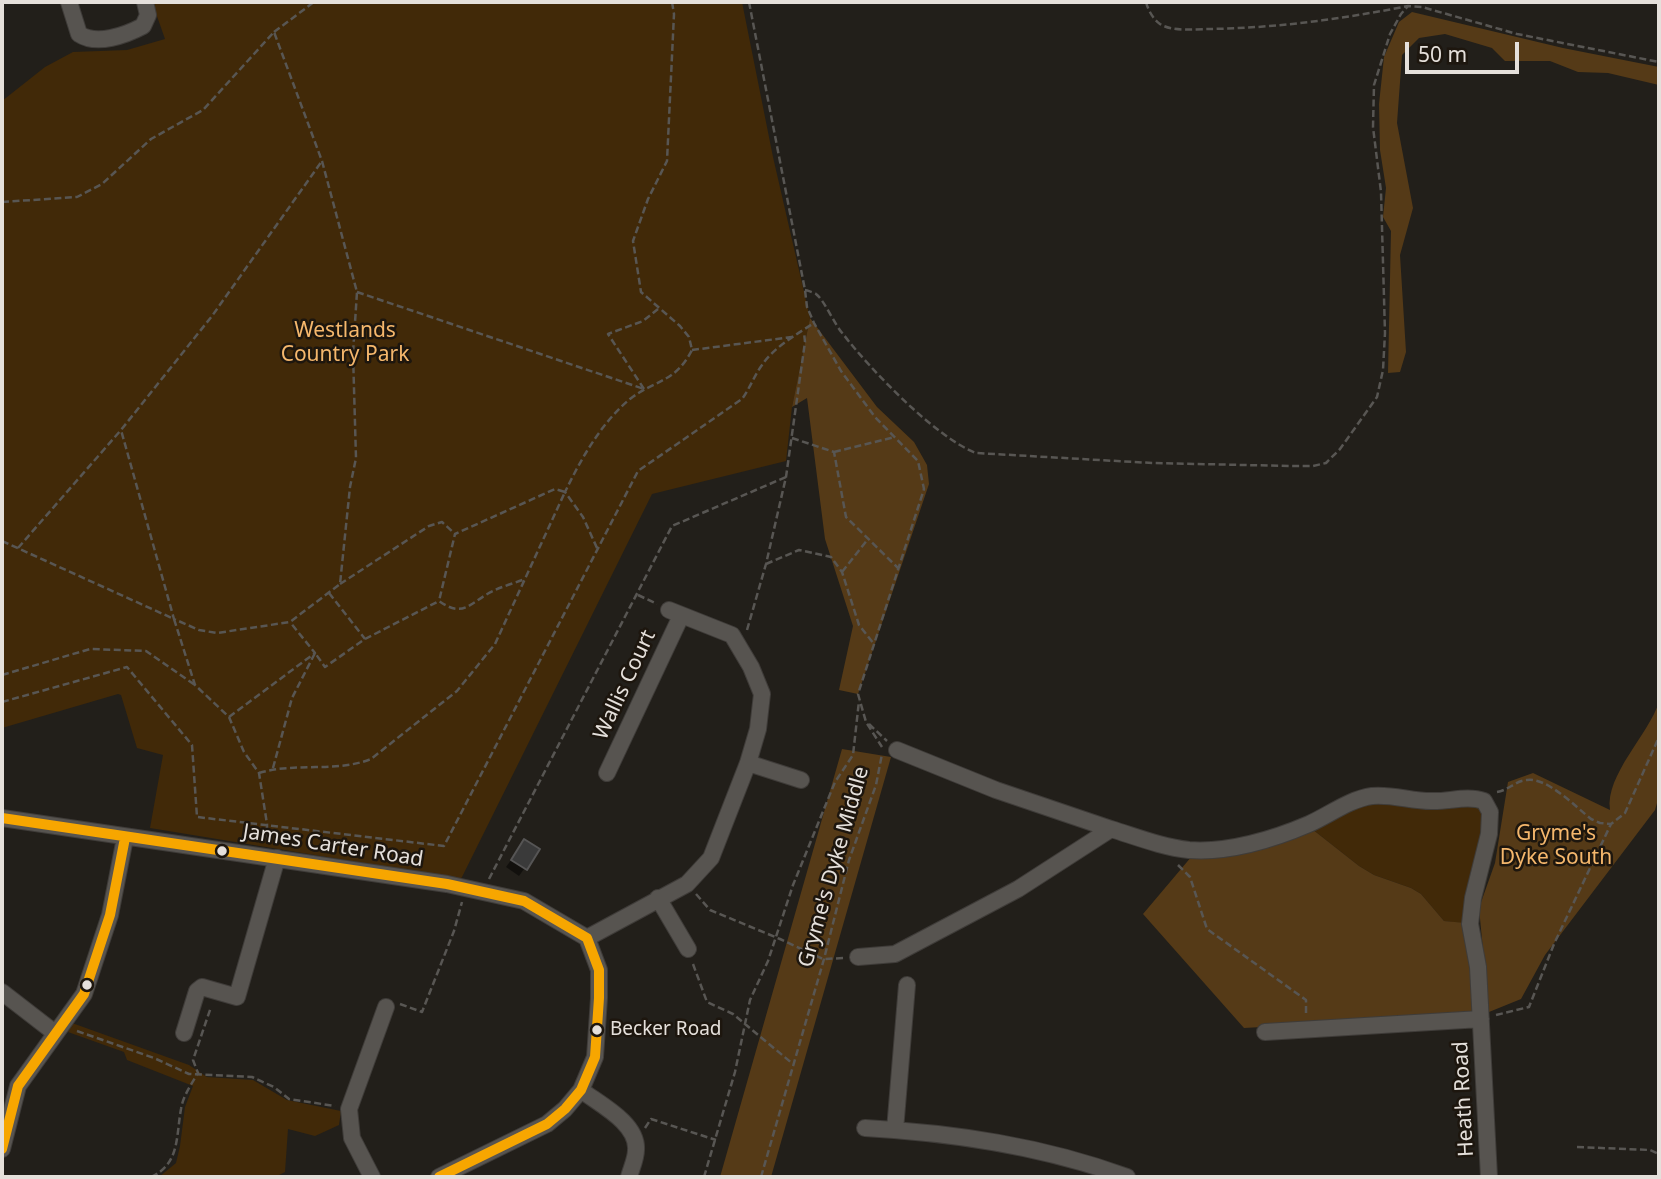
<!DOCTYPE html>
<html>
<head>
<meta charset="utf-8">
<style>
	body { margin:0 }
	#map { position:relative; width:1661px; height:1179px; overflow:hidden; background:#221f1a; font-family:"Noto Sans",sans-serif }
	canvas { display:block }
	.frame { position:absolute; inset:0; border:4px solid #e5e0db; pointer-events:none }
	.scale { position:absolute; left:1405px; top:42px; width:114px; height:32px; box-sizing:border-box; border:4px solid #e5e0db; border-top:0; padding-left:9px; font-size:21px; line-height:24px; white-space:nowrap; color:#e5e0db; -webkit-text-stroke:5px #1d160e; paint-order:stroke }
</style>
</head>
<body>
<div id="map">
<canvas width="1661" height="1179"></canvas>
<div class="frame"></div>
<div class="scale">50 m</div>
</div>
<script>
const ctx = document.querySelector('canvas').getContext('2d');
ctx.lineJoin = 'round';
function fill(path, color) { ctx.fillStyle = color; ctx.fill(path, 'evenodd'); }
function trace(path, color, width, dash) { ctx.strokeStyle = color; ctx.lineWidth = width; ctx.lineCap = dash ? 'butt' : 'round'; ctx.setLineDash(dash || []); ctx.stroke(path); }
function write(font, color, halo, rows, align = 'center') {
  ctx.font = font + ' "Noto Sans",sans-serif'; ctx.lineWidth = 5; ctx.setLineDash([]); ctx.textBaseline = 'middle'; ctx.strokeStyle = halo; ctx.fillStyle = color; for (const [text, x, y, turn = 0] of rows) {
    ctx.save(); ctx.translate(x, y); ctx.rotate((+turn || 0) * Math.PI / 180); ctx.textAlign = isNaN(turn) ? turn : align; if (halo) ctx.strokeText(text, 0, 0); ctx.fillText(text, 0, 0); ctx.restore();
  }
}
fill(new Path2D(`
	M 152,2 L 742,2 L 773,157 L 810,318 L 792,407 L 786,461 L 652,494 L 461,879 L 150,828 L 163,755 L 137,748 L 121,695 L 118,694 L 2,728 L 2,101 L 45,67 L 73,52 L 127,50 L 165,39 Z
	M 1474,798 L 1490,812 L 1470,924 L 1444,921 L 1421,894 L 1411,888 L 1374,875 L 1359,866 L 1307,825 L 1350,803 Z
	M 72,1023 L 189,1065 L 207,1077 L 253,1080 L 287,1100 L 341,1111 L 339,1125 L 315,1136 L 288,1129 L 285,1172 L 275,1177 L 159,1177 L 176,1163 L 180,1146 L 185,1107 L 193,1086 L 127,1060 L 124,1052 L 68,1032 Z`), '#412908');
fill(new Path2D(`
	M 1412,12 L 1563,48 L 1659,67 L 1659,85 L 1608,73 L 1578,72 L 1550,61 L 1505,61 L 1492,48 L 1445,34 L 1419,38 L 1402,55 L 1397,123 L 1413,208 L 1400,255 L 1406,352 L 1400,372 L 1388,373 L 1391,231 L 1383,217 L 1386,188 L 1380,150 L 1379,104 L 1384,57 L 1399,22 Z
	M 810,318 L 877,407 L 914,442 L 927,465 L 929,484 L 858,694 L 839,690 L 853,626 L 825,539 L 807,398 L 792,407 Z
	M 1659,702 L 1659,796 L 1655,810 L 1545,955 L 1521,999 L 1489,1012 L 1479,908 L 1495,863 L 1508,782 L 1533,773 L 1610,810 C 1605,775 1649,734 1659,702 Z
	M 842,749 L 891,757 L 771,1177 L 720,1177 Z
	M 1312,829 L 1359,866 L 1374,875 L 1411,888 L 1421,894 L 1444,921 L 1466,923 L 1475,1015 L 1244,1028 L 1143,914 L 1192,856 Z`), '#553a17');
fill(new Path2D(`
	M 525,841 L 538,849 L 519,876 L 506,867 Z`), '#0007');
const building = new Path2D(`
	M 524,839 L 540,849 L 527,870 L 511,860 Z`);
fill(building, '#3a3a3a');
trace(building, '#565555', 2);
const minor = new Path2D(`
	M 69,2 L 79,34 C 97,46 126,35 143,26 L 148,15 L 145,2
	M 897,750 L 996,790 L 1111,829
	M 748,763 L 801,780
	M 607,773 L 681,616
	M 2,818 L 447,884 L 524,901 L 587,938 L 599,970 L 599,998 L 595,1057 L 581,1090 L 565,1109 L 547,1124 L 439,1177
	M 658,898 L 688,949
	M 587,938 L 687,884 L 711,858 L 748,763 L 758,729 L 762,694 L 751,667 L 732,635 L 669,610
	M 858,957 L 895,954 L 1018,889 L 1111,829 C 1137,837 1162,847 1189,850 C 1228,853 1274,839 1309,824 C 1329,815 1350,799 1372,796 C 1392,794 1411,801 1431,801 C 1448,802 1467,795 1484,801 L 1490,812 L 1489,834 L 1473,898 L 1470,924 L 1478,967 L 1489,1177
	M 2,992 L 55,1033
	M 1265,1032 L 1481,1019
	M 184,1033 L 197,991 L 202,987 L 237,997 L 277,858
	M 581,1090 C 599,1104 638,1123 636,1150 C 636,1159 631,1169 629,1177
	M 865,1128 C 955,1133 1042,1146 1127,1177
	M 895,1130 L 907,985
	M 2,1149 L 18,1086 L 84,994 L 110,915 L 125,838
	M 372,1177 L 352,1138 L 349,1109 L 386,1007`);
trace(minor, '#3f3c39', 18);
trace(new Path2D(`
	M 749,2 L 805,290 L 807,307 L 814,323 L 841,371 L 875,417 L 918,461 L 924,489 L 858,694 L 866,722 L 882,747
	M 1146,2 C 1148,10 1153,19 1160,24 C 1172,32 1195,29 1209,29 C 1277,28 1342,19 1408,6 L 1422,7 L 1517,34 L 1659,62
	M 274,32 L 314,2
	M 2,202 L 77,197 L 102,184 L 151,139 L 203,110 L 274,32 L 322,161 L 357,292 L 353,353 L 356,458 L 350,487 L 340,584 L 290,622 L 217,633 L 199,630 L 174,619 L 121,430
	M 805,290 C 806,290 815,293 816,294 C 825,301 834,324 843,334 C 870,369 936,438 976,453 L 1152,463 L 1290,466 L 1313,466 L 1326,463 L 1340,449 L 1377,397 L 1383,370 L 1385,333 L 1381,192 L 1373,127 L 1374,85 L 1390,34 L 1401,14 L 1408,6
	M 357,292 L 644,389
	M 692,350 L 792,337
	M 644,389 L 608,334 L 643,321 L 658,309
	M 792,438 L 834,452 L 846,517 L 899,569
	M 834,452 L 895,437
	M 2,541 L 174,619 L 195,685 L 229,717 L 244,752 L 259,773 L 267,824 L 267,841
	M 18,548 L 121,430 L 212,316 L 322,161
	M 597,548 L 583,517 L 565,492 C 581,459 601,423 630,399 C 656,379 675,383 692,350 L 689,337 L 680,326 L 641,292 L 633,241 L 648,199 L 667,161 L 674,14 L 672,2
	M 766,564 L 799,550 L 831,557 L 842,572 L 859,625 L 874,644
	M 842,572 L 868,539
	M 340,584 L 429,526 L 442,522 L 455,534
	M 329,593 L 365,639
	M 638,595 L 657,604
	M 747,630 L 766,564 L 786,477 L 805,342 L 804,332
	M 2,675 L 90,649 L 146,651 L 195,685
	M 2,702 L 127,667 L 192,745 L 197,817 L 444,846 L 638,471 L 742,399 C 750,388 754,376 762,365 C 773,348 797,334 814,323
	M 229,717 L 315,653 L 290,622
	M 869,724 L 887,741
	M 273,768 L 292,698 L 315,653 L 325,667 L 365,639 L 439,601
	M 259,773 C 295,762 335,773 371,759 L 457,691 L 495,644 L 565,492 L 555,489 L 455,534 L 439,601 C 464,619 470,602 493,591 C 503,586 515,583 525,579
	M 1497,792 C 1509,790 1515,781 1527,780 C 1547,777 1576,807 1591,819 L 1600,823 L 1611,824 L 1625,813 L 1659,737
	M 1178,865 L 1190,877 L 1207,929 L 1306,1000 L 1306,1013
	M 489,879 L 672,526 L 786,477
	M 696,894 L 710,910 L 780,939 L 823,959 L 844,958
	M 693,964 L 707,1002 L 733,1014 L 793,1064
	M 400,1004 L 422,1012 L 454,931 L 462,902
	M 1496,1015 L 1529,1007 L 1554,944 L 1611,824
	M 77,1031 L 154,1058 L 189,1074 L 252,1077 L 274,1087 L 289,1099 L 335,1106
	M 645,1128 L 651,1119 L 716,1140
	M 1577,1147 L 1650,1150 L 1659,1154
	M 151,1177 C 180,1164 176,1136 181,1109 C 183,1096 191,1085 198,1073 L 193,1060 L 211,1007
	M 704,1177 L 735,1072 L 750,1000 L 768,961 L 793,885 L 835,782 L 853,755 L 859,701
	M 761,1177 L 824,959 L 849,860 L 876,785 L 882,754`), '#585653', 2.5, [7, 3.5]);
trace(minor, '#575450', 16);
trace(new Path2D(`
	M 2,818 L 447,884 L 524,901 L 587,938 L 599,970 L 599,998 L 595,1057 L 581,1090 L 565,1109 L 547,1124 L 439,1177
	M 2,1149 L 18,1086 L 84,994 L 110,915 L 125,838`), '#f7a600', 10);
for (const [x, y, r, color] of [
	[222,851,6,"#e5e0db"],
	[87,985,6,"#e5e0db"],
	[597,1030,6,"#e5e0db"]
]) { const dot = new Path2D(); dot.arc(x, y, r, 0, 2 * Math.PI); ctx.fillStyle = color; ctx.fill(dot); trace(dot, '#1d160e', 2.5); }
write('19px', '#e5e0db', '#1d160e', [
	["Becker Road",610,1030]
], 'left');
write('21px', '#f5b76c', '#1d160e', [
	["Westlands",345,331],
	["Country Park",345,355],
	["Gryme's",1556,834],
	["Dyke South",1556,858]
]);
write('21px', '#e5e0db', '#1d160e', [
	["Wallis Court",625,685,-65],
	["James Carter Road",333,846,9],
	["Gryme's Dyke Middle",834,867,-74],
	["Heath Road",1464,1099,-93]
]);
</script>
</body>
</html>
